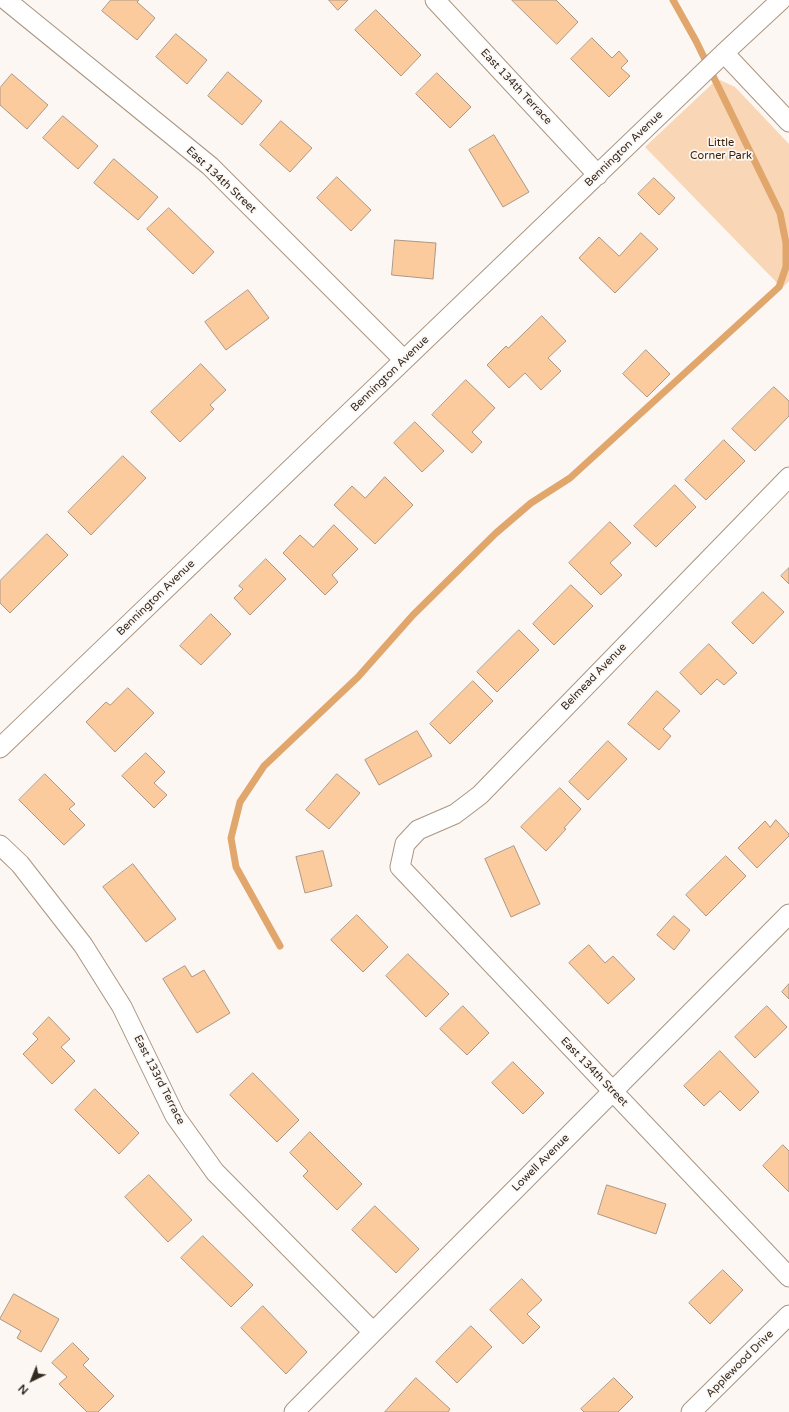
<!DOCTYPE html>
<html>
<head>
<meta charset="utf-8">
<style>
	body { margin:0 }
	#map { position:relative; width:789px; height:1412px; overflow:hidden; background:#fcf7f3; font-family:"Varela Round",sans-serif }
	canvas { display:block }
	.north { position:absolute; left:12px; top:1360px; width:40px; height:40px; -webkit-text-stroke:3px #fcf7f3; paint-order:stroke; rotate:223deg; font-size:11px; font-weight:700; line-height:16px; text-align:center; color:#322921 }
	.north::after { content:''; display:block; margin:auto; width:14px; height:18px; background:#322921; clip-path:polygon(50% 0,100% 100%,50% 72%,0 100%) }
</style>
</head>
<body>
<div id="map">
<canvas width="789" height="1412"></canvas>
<div class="north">N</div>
</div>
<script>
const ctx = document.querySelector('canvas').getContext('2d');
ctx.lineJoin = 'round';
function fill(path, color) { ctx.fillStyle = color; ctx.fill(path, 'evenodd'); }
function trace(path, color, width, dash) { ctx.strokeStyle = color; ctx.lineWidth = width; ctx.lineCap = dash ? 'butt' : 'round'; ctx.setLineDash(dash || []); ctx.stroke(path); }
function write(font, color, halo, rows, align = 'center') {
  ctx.font = font + ' "Varela Round",sans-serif'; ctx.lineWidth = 3.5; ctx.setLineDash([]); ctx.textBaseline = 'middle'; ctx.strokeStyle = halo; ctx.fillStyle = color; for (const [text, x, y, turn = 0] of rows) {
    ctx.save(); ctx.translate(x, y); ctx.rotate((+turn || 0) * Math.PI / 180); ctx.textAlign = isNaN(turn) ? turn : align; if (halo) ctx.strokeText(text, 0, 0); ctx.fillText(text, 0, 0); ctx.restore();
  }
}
fill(new Path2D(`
	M 720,80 L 735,87 L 789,144 L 789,281 L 782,288 L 645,147 L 712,84 Z`), '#f9d6b5');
trace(new Path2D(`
	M 280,946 L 236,867 L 231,838 L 240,802 L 264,766 L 358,677 L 413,615 L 496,533 L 531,503 L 570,478 L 779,287 L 786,267 L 786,243 L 780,213 L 696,41 L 673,0`), '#e1a66c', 7);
const building = new Path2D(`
	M 111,0 L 139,0 L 137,2 L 155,18 L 137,40 L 102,11 Z
	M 329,0 L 348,0 L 338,10 Z
	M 512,0 L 556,0 L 578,22 L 557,44 Z
	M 376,10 L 421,55 L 401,76 L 355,30 Z
	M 176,34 L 207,60 L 187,84 L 156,57 Z
	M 592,38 L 612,58 L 619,51 L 628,61 L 621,68 L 630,76 L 609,97 L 571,59 Z
	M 228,72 L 262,101 L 242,125 L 208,96 Z
	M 437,73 L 471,107 L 450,128 L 416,94 Z
	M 12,74 L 48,105 L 27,129 L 0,105 L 0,88 Z
	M 63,116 L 98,146 L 78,169 L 43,138 Z
	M 281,121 L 312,148 L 290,172 L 260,145 Z
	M 494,135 L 529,192 L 503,207 L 469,150 Z
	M 114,159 L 158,197 L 138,220 L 94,183 Z
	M 337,177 L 371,210 L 351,231 L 317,198 Z
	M 654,178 L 675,198 L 659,215 L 638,194 Z
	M 169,208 L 214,252 L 193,274 L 147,229 Z
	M 641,233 L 658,249 L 615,293 L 579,258 L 599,237 L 619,256 Z
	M 395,240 L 436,243 L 433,279 L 392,275 Z
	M 248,290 L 269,318 L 226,350 L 205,322 Z
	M 542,316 L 566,341 L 548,358 L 561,371 L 541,390 L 525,373 L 509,388 L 487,365 L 506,346 L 508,348 Z
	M 646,350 L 670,374 L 647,397 L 623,374 Z
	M 201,364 L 226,390 L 210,405 L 214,409 L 180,442 L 151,412 Z
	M 466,380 L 495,408 L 472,432 L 482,442 L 472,453 L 432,415 Z
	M 774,387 L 789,401 L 789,416 L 755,451 L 732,429 Z
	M 415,422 L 444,451 L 422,472 L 394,443 Z
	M 724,440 L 745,461 L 706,500 L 685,480 Z
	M 123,456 L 146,478 L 91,535 L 68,512 Z
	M 385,477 L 413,505 L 375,544 L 334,505 L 352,486 L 365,498 Z
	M 675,485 L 696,507 L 656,547 L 634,526 Z
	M 610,522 L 631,543 L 610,563 L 622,575 L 601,595 L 569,563 Z
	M 334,525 L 358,549 L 332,575 L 338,582 L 325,595 L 283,553 L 300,535 L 313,547 Z
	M 47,534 L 68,555 L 10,613 L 0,603 L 0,581 Z
	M 266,559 L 286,579 L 250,615 L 234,598 L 243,589 L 239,586 Z
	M 789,568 L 789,584 L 781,576 Z
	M 571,585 L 593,606 L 554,645 L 533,624 Z
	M 763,592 L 784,612 L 753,644 L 732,623 Z
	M 211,614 L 231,634 L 201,665 L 180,646 Z
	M 519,630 L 539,650 L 497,692 L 477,672 Z
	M 709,644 L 737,673 L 724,685 L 717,679 L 701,695 L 680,673 Z
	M 473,681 L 493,701 L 450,744 L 430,724 Z
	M 128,688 L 154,713 L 115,752 L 86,722 L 106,702 L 110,705 Z
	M 657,691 L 680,711 L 663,729 L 671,736 L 659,750 L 628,724 Z
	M 417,731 L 432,756 L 379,785 L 365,760 Z
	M 608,741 L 627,759 L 588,800 L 569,782 Z
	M 146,753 L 165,772 L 154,783 L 167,795 L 154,808 L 122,776 Z
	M 45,774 L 75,804 L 69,809 L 85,825 L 64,845 L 19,800 Z
	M 337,774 L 360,793 L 329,829 L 306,810 Z
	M 560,788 L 581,809 L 564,828 L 566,829 L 546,851 L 521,827 Z
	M 776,820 L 789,834 L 789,836 L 757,868 L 738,848 L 765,821 L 770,827 Z
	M 514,846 L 540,904 L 511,917 L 485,859 Z
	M 323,851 L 332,886 L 305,893 L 296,857 Z
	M 726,856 L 746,876 L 706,916 L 686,895 Z
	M 133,864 L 176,919 L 146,942 L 103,887 Z
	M 357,915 L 388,947 L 363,972 L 331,940 Z
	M 674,916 L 690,930 L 674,950 L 657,935 Z
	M 589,945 L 605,963 L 613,956 L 635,979 L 608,1004 L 569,963 Z
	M 408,954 L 449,994 L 426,1017 L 386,976 Z
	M 185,966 L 192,977 L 204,970 L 230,1013 L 197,1033 L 163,979 Z
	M 789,984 L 789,999 L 782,992 Z
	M 463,1006 L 489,1033 L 467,1055 L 440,1029 Z
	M 767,1006 L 787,1027 L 755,1058 L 735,1037 Z
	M 49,1017 L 70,1039 L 61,1047 L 75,1061 L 52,1084 L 23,1054 L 38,1039 L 33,1034 Z
	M 720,1051 L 759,1092 L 740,1111 L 720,1091 L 704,1106 L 684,1086 Z
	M 513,1062 L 544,1093 L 523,1114 L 492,1083 Z
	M 253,1073 L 299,1120 L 277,1142 L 230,1095 Z
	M 95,1089 L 139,1133 L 119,1154 L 75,1110 Z
	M 310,1132 L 362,1184 L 337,1210 L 303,1176 L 308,1171 L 290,1153 Z
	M 783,1145 L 789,1151 L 789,1192 L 763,1166 Z
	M 149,1175 L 192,1220 L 168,1242 L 125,1197 Z
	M 607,1185 L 666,1204 L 656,1234 L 598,1214 Z
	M 375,1206 L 419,1249 L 396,1273 L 352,1230 Z
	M 203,1236 L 253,1285 L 231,1307 L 181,1258 Z
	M 723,1270 L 743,1290 L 710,1324 L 689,1303 Z
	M 522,1279 L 542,1300 L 527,1314 L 540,1327 L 523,1344 L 490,1310 Z
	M 14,1294 L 59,1319 L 41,1352 L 17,1338 L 21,1331 L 0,1319 Z
	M 263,1306 L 307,1352 L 286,1374 L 241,1328 Z
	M 471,1326 L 492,1347 L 457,1383 L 436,1362 Z
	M 73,1343 L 89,1359 L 83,1365 L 114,1396 L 98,1412 L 87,1412 L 59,1384 L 67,1377 L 52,1363 Z
	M 416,1378 L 450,1409 L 448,1412 L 385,1412 Z
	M 614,1378 L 633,1397 L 618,1412 L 584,1412 L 581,1409 Z`);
fill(building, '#fccb9d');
trace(building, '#ad9783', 1);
const minor = new Path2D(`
	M 6,0 L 210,166 L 404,360
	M 435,0 L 598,175
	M 724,53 L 789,122
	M 789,477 L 480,795 L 455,814 L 418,830 L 405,844 L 400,867 L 789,1277
	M 0,748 L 724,53 L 781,0
	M 0,845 L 20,864 L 83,945 L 122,1007 L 175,1116 L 215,1172 L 373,1332
	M 294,1412 L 789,914
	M 691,1412 L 789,1315`);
trace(minor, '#ab9581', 21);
trace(minor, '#fff', 19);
write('11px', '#322921', '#fcf7f3', [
	["East 134th Terrace",516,87,47],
	["Bennington Avenue",624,149,-44],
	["East 134th Street",221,180,43],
	["Bennington Avenue",390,374,-44],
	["Bennington Avenue",156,598,-44],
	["Belmead Avenue",594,677,-46],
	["East 134th Street",594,1072,46],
	["East 133rd Terrace",159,1080,63],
	["Lowell Avenue",541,1163,-45],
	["Applewood Drive",740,1364,-45]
]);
write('11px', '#3b2309', '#fcf7f3', [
	["Little",721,143],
	["Corner Park",721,156]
]);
</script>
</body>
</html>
